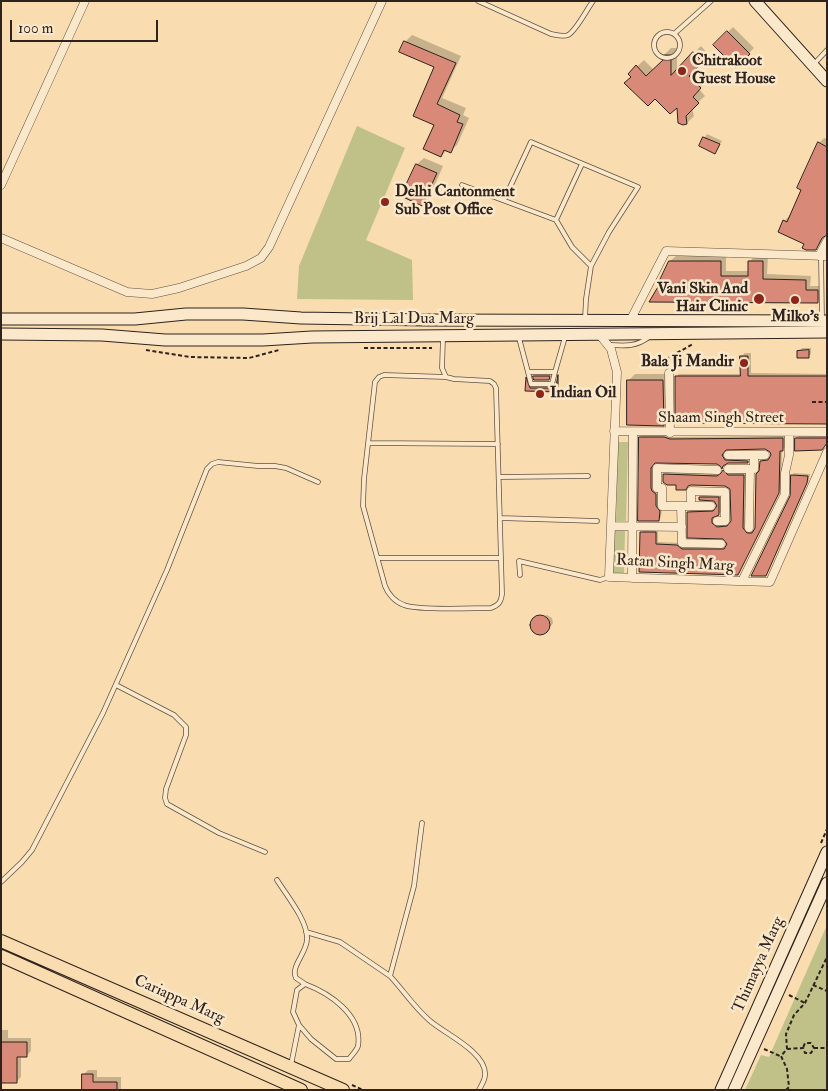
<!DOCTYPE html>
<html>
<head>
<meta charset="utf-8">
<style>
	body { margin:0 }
	#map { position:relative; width:828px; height:1091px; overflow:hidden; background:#f9dcaf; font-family:"IM FELL Double Pica",serif }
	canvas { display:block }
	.frame { position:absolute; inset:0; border:2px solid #2f231d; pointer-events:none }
	.scale { position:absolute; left:10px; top:20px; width:148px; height:22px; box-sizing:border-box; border:2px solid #2f231d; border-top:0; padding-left:6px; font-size:15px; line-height:18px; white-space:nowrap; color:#2f231d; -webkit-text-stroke:4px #fbe8cb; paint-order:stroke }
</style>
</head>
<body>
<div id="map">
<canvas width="828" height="1091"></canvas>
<div class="frame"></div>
<div class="scale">100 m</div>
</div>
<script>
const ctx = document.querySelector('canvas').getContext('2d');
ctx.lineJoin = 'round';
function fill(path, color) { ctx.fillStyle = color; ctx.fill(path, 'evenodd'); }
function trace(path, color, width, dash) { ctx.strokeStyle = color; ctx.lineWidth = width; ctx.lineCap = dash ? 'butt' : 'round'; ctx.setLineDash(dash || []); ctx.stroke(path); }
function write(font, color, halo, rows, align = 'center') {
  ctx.font = font + ' "IM FELL Double Pica",serif'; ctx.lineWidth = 5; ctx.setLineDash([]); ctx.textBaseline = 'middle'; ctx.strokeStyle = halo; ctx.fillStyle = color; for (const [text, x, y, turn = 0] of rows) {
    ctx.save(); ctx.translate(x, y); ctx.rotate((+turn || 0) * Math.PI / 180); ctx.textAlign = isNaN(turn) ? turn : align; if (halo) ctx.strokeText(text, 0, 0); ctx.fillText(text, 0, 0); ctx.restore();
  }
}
fill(new Path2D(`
	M 357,126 L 405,148 L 366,240 L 412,260 L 413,300 L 297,299 L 299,266 Z
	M 618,442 L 628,442 L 626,521 L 616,521 Z
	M 614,530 L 625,531 L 624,573 L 612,573 Z
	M 827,925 L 827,1090 L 745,1090 L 761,1055 L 769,1057 Z`), '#c0c089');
fill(new Path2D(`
	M 733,27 L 754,48 L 736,66 L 715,45 Z
	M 412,35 L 461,56 L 442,98 L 466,108 L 463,115 L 469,118 L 457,145 L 450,151 L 447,150 L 441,156 L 435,124 L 436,67 L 405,42 Z
	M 701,46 L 708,54 L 695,68 L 707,81 L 699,89 L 705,96 L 692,108 L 694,116 L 687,123 L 678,105 L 629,74 L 644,60 L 654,70 L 664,60 L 664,55 L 671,48 L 677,48 L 677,70 Z
	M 707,134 L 722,141 L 715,152 L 700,146 Z
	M 824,138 L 827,139 L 827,233 L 821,243 L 815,249 L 806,243 L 784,221 L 790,215 L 803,190 L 819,143 Z
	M 424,158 L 443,166 L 429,198 L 422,205 L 403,196 L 417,164 Z
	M 676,256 L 726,256 L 726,271 L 749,271 L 750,261 L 755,256 L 768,256 L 767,274 L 811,276 L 810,286 L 823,286 L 823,296 L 817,301 L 664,279 L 670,261 Z
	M 802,348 L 811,348 L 811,354 L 808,357 L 799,351 Z
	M 745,353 L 751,353 L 751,373 L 827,374 L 827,422 L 676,377 L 679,374 L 742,374 L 742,356 Z
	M 635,374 L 669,374 L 670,418 L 664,424 L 629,380 Z
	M 535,375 L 551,375 L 549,379 L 534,376 Z
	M 527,378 L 531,387 L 554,387 L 557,385 L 559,378 L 558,389 L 527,390 Z
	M 642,435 L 667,435 L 673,437 L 785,436 L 785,447 L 782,450 L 781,489 L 738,574 L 641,571 L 641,533 L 644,530 L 658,530 L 658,542 L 680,543 L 685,547 L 724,548 L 727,546 L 727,540 L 688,512 L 691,510 L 716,509 L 718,507 L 715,500 L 700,497 L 702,495 L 721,495 L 721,512 L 714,516 L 714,521 L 719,525 L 730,524 L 732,521 L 731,488 L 726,485 L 677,484 L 664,474 L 666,472 L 720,474 L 726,468 L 746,473 L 749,531 L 755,531 L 761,461 L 763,459 L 770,458 L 772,455 L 769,449 L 726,449 L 724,451 L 727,458 L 750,460 L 748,462 L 727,462 L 723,467 L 717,463 L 655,462 L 653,464 L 653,485 L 658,491 L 662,508 L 661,517 L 659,520 L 639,520 L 640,437 Z
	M 799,435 L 827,436 L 827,442 L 796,438 Z
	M 794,473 L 810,474 L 809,480 L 766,575 L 791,497 L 792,475 Z
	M 547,615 L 552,618 L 553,623 L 548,630 L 544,633 L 538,634 L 533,631 L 532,625 L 534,620 Z
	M 1,1030 L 8,1030 L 8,1038 L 31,1038 L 31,1051 L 26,1056 L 21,1056 L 21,1077 L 16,1082 L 1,1072 Z
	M 88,1070 L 97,1070 L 97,1077 L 121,1077 L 121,1090 L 83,1090 L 83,1075 Z`), '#0003');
const building = new Path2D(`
	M 727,31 L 750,54 L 736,68 L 713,45 Z
	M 404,41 L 456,63 L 437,104 L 460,115 L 457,122 L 463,124 L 451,153 L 444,150 L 441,157 L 423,149 L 434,125 L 413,116 L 434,67 L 399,52 Z
	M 693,52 L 703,62 L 689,76 L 701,88 L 693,97 L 699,103 L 686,116 L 687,124 L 683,125 L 678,123 L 677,108 L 670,114 L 655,99 L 648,106 L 624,83 L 631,77 L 628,74 L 636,65 L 646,76 L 663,60 L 663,55 L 671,55 L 671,75 Z
	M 703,137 L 720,144 L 715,154 L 699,146 Z
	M 818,142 L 827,147 L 827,235 L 822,238 L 816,250 L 806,250 L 802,248 L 804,244 L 778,232 L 783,220 L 787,222 L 801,190 L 797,188 Z
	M 416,164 L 437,173 L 422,206 L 401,196 Z
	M 669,261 L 721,261 L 721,276 L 748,276 L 748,261 L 763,261 L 763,279 L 806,280 L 806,290 L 818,290 L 818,303 L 649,302 L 662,280 L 660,280 Z
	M 809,350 L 809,358 L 797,358 L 797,351 Z
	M 740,356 L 748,356 L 748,376 L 827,376 L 827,424 L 675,423 L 675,376 L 740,376 Z
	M 558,375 L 558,392 L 525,391 L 526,377 L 530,388 L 552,388 L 556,385 Z
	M 533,376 L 550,376 L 549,380 L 534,380 Z
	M 627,380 L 663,380 L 664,426 L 627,425 Z
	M 639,437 L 664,437 L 670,439 L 783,438 L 783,451 L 780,451 L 779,493 L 738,575 L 639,572 L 640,532 L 656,532 L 656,544 L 677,545 L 682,549 L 724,549 L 727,544 L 723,539 L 687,538 L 687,512 L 713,511 L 717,506 L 714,501 L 699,500 L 699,497 L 719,497 L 719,515 L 712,518 L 712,523 L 717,527 L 727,526 L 731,521 L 730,489 L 725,486 L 691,485 L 688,486 L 686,490 L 676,490 L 676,485 L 667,485 L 663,482 L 663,474 L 717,476 L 721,473 L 723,470 L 728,475 L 744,475 L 743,528 L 747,533 L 752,533 L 755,528 L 756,474 L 759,471 L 760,461 L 768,460 L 771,455 L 770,452 L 765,449 L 726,450 L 722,455 L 725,460 L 748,461 L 748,463 L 728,463 L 723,466 L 722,469 L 720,466 L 717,464 L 655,463 L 651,468 L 651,488 L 652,491 L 656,494 L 656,506 L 660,511 L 659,521 L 638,521 Z
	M 795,438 L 827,438 L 827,443 L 822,450 L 795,451 Z
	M 791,475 L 808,476 L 807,483 L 766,576 L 751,576 L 790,496 Z
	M530 625a10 10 0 1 1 20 0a10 10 0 1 1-20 0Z
	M 1,1042 L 27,1042 L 27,1057 L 17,1057 L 17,1083 L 2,1083 Z
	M 82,1074 L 93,1074 L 93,1082 L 117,1082 L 117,1090 L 82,1090 Z`);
fill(building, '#d98977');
trace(building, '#2f231d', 1);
const lane = new Path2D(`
	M 478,1 L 551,34 C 557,35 563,37 568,35 C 576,31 587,9 593,1
	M654 45a13 13 0 1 1 26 0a13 13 0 1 1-26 0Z
	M 674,34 L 711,1
	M 814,64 L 827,50
	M 462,185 L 556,220 L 572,247 L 591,266 L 586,299 L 585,319
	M 504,200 L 531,142 L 638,187 L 609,232 L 591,266
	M 556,220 L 582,164
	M 821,256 L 822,319
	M 443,338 L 442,368 L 446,377 L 454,379 L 490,381 L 494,384 L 496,388 L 502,594 C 501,602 499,605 491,608 C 473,608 418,611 404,605 C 395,602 388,594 385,586 L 363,506 L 364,479 L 375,382 L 379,377 L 384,375 L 446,377
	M 519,338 L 528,372 L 555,372 L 565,337
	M 609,345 C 625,346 636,347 649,337
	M 528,372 L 531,384 L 552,384 L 555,372
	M 369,443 L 498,444
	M 499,477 L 588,476
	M 500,518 L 597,521
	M 378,558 L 501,558
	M 520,575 L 519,561 L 600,580 L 609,577
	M 116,685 L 174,715 L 186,727 L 186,735 L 166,789 L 165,798 L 167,804 L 219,833 L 265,852
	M 422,823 L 414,886 L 390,976 C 403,990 414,1007 429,1020 C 443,1033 487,1052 485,1075 C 485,1080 481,1086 479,1090
	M 277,880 C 287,896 307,920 307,938 C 308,952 290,966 296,978 L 305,984
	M 1,882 L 22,862 L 32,850 L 103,713 L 167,570 L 207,469 L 212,464 L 218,462 L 258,466 L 275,466 L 286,468 L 318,482
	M 306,932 L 340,942 L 390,976
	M 291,1065 L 299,1025 L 293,1012 L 297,990 L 305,984 C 329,993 363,1015 358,1046 C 357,1050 352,1055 349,1059 L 336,1059 L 311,1039 L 299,1025`);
const street = new Path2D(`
	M 1,185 L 85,1
	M 1,238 L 127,292 L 152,294 L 179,288 L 246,266 L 261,258 L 269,247 L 382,1
	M 819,256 L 827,241
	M 630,321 L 666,251 L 827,256
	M 599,334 L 611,349 L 617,372 L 609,577 L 770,582 L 827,452
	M 669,373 L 670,433
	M 614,431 L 827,432
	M 754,455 L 765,455
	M 728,469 L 754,469 L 754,455 L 728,455
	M 681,506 L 662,506 L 662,488 L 657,488 L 657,468 L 717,470
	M 691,506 L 691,491 L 725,492 L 725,521 L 717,521
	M 711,506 L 681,506 L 682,543 L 721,544
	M 611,526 L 682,527
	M 749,528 L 750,469
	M 632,578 L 633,432
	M 742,581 L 785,494 L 785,473 L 789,455 L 789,432`);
const secondary = new Path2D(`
	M 755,1 L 827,81
	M 1,319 L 135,319 L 186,314 L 243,314 L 301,318 L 427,320 L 827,321
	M 1,334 L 102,335 L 165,340 L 263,340 L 312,337 L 827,332
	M 721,1090 L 827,852
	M 734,1090 L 827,883`);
const primary = new Path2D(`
	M 1,941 L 343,1090
	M 1,956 L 301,1090`);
trace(lane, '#625142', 5.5);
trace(street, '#625142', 9);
trace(secondary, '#2f231d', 13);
trace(primary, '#2f231d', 14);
trace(new Path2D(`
	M 364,348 L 432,348
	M 146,350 L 190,357 L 249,358 L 279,350
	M 666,366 L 666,359 L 693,344
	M 812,402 L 827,402
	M 821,843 L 827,829
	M 813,985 L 827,991
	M 789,995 L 805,1003
	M 814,1048 L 827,1048
	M 764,1049 L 780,1056
	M 787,1049 L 803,1048 L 805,1053 L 811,1053 L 814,1048 L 811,1043 L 805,1043 L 803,1048
	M 352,1085 L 363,1090
	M 786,1090 L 789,1087 L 787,1069 L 781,1056 L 787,1049 L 786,1034 L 794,1015 L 805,1003 L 827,957`), '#2f231d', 2, [4, 2.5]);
trace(lane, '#fbe8cb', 4);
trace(street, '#fbe8cb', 8);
trace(secondary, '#fbe8cb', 11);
trace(primary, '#f9dcaf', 12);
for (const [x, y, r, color] of [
	[682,71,5,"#8f2418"],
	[385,202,5,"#8f2418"],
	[759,299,6,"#8f2418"],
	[795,300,5,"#8f2418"],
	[744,363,5,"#8f2418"],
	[540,394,5,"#8f2418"]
]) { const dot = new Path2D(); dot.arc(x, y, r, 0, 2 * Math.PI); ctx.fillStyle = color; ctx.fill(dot); trace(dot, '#fbe8cb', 2); }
write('bold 16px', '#2f231d', '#fbe8cb', [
	["Chitrakoot",692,62],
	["Guest House",692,80],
	["Delhi Cantonment",395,193],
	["Sub Post Office",395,211],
	["Vani Skin And",748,290,"right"],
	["Hair Clinic",748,308,"right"],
	["Milko's",795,318,"center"],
	["Bala Ji Mandir",734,363,"right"],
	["Indian Oil",550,394]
], 'left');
write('16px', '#2f231d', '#fbe8cb', [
	["Brij Lal Dua Marg",414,320],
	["Shaam Singh Street",721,419],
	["Ratan Singh Marg",675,564,3],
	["Thimayya Marg",759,965,-66],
	["Cariappa Marg",179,1000,24]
]);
</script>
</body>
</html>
